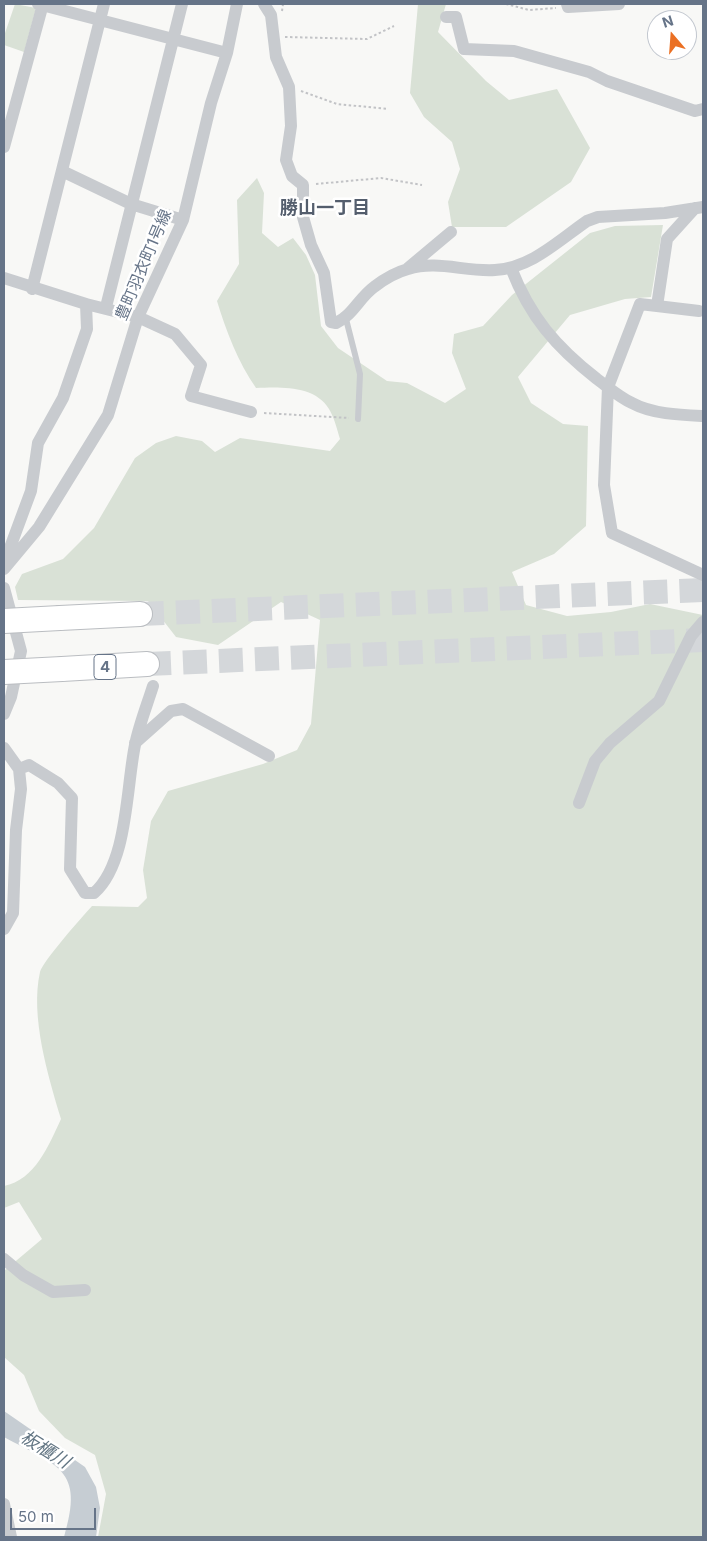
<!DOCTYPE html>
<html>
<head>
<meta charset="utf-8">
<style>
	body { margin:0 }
	#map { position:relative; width:707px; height:1541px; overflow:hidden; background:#f8f8f6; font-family:Inter,sans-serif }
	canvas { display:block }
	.frame { position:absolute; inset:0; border:5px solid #667488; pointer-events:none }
	.north { position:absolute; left:647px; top:10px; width:50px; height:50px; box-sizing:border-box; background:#fff; border:1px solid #c2c7cf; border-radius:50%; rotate:342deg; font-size:14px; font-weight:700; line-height:20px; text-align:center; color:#667488 }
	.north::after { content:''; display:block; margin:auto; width:18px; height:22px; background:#eb7023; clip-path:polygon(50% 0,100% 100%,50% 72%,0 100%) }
	.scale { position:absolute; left:10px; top:1508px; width:86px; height:22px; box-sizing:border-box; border:2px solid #667488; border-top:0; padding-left:6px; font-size:15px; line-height:18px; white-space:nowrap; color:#667488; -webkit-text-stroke:4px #fff; paint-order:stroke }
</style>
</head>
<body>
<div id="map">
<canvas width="707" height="1541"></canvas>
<div class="frame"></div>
<div class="north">N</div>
<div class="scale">50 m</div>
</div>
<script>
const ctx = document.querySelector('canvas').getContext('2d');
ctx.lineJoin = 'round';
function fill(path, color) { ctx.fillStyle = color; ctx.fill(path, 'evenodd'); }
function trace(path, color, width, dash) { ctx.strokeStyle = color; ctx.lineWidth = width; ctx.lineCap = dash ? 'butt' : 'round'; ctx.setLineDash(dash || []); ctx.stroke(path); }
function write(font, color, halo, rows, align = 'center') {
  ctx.font = font + ' Inter,"Noto Sans JP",sans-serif'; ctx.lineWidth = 5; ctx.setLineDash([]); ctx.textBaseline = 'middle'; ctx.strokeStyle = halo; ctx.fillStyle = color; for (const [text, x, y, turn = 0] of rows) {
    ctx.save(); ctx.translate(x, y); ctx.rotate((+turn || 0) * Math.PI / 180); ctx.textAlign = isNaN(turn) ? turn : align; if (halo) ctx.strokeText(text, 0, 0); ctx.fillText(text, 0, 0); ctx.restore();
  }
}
fill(new Path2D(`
	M 15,4 L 36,8 L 24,52 L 4,45 L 4,36 Z
	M 418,4 L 446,4 L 438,32 L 486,81 L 509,100 L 557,89 L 590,148 L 571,182 L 506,227 L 452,227 L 448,202 L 460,169 L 452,142 L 424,117 L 410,93 Z
	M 257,178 L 264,193 L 262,233 L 278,247 L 293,238 L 306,255 L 315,275 L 321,326 L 338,348 L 387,381 L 407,383 L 445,403 L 466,389 L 452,353 L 454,334 L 483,326 L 512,295 L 590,233 L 615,226 L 663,225 L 651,297 L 625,299 L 570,315 L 518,377 L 531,403 L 563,424 L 588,426 L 586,526 L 554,554 L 512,572 L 526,605 L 567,616 L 611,612 L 650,604 L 703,615 L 703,1537 L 98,1537 L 106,1494 L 95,1455 L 65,1438 L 39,1411 L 24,1375 L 4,1357 L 4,1271 L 42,1239 L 19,1202 L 4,1208 L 4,1186 C 35,1180 49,1145 61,1119 C 48,1076 30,1016 40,972 C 43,961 82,917 92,906 L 138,907 L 147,898 L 143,870 L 151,821 L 168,791 L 263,764 L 297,750 L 311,724 L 320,620 L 281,602 L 218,645 L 176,637 L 148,601 L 18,600 L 15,587 L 22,574 L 63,559 L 94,528 L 135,458 L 156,443 L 176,436 L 202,441 L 215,452 L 240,438 L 330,451 L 340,439 C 337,429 334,417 329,409 C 315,385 279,387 256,388 C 238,362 226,331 217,301 L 239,264 L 237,200 Z`), '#d9e1d6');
fill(new Path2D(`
	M 4,1411 L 85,1467 L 96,1487 L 100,1508 L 96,1537 L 64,1537 C 85,1468 57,1466 4,1437 Z`), '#c6cdd3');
trace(new Path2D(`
	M 140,614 L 703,590
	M 147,664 L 703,640`), '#d4d7da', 24, [24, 12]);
const highway = new Path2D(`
	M 60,618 L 140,614
	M 62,669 L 147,664`);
trace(highway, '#babdc1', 26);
trace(new Path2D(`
	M 506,4 L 529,10 L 556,8
	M 282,11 L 283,4
	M 285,37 L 367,39 L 394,26
	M 301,91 L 337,104 L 388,109
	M 316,184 L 381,178 L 422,185
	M 264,413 L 349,418`), '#c2c3c6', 2, [2.5, 2.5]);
trace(new Path2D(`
	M 346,319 L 360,374 L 358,419`), '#c8cbcf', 6);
trace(new Path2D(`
	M 38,4 L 227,53
	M 264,4 L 271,15 L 276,57 L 289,87 L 291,126 L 286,160 L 292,176 L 303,185 L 303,217 L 311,245 L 324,273 L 331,322 L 336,323 C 353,315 359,298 374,287 C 383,280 397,272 408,269 C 437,260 465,272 495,270 C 531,268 558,241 587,221 L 598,217 L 665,213 L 703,207
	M 567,4 L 568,7 L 619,4
	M 446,17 L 456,17 L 464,49 L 514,51 L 589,72 L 607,81 L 695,111 L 703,109
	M 4,147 L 43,4
	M 62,171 L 131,204 L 183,220
	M 408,268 L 451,232
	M 511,268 C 530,317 556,347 597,379 C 608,387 619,397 632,403 C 652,414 680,415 703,416
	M 4,278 L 86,304 L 87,329 L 63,398 L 38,443 L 31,491 L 4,564
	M 32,289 L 104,4
	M 86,304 L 138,317 L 175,334 L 201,365 L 191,396 L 251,412
	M 657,306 L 667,239 L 695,208
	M 106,307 L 182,4
	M 699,311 L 640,304 L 608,387 L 604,485 L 612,533 L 703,575
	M 4,569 L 39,527 L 108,415 L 138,317 L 183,220 L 211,103 L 227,53 L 237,4
	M 4,588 L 21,651 L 11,697 L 4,714
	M 135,743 L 171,711 L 183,709 L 269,756
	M 4,748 L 19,769 L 21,789 L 16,830 L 13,913 L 4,929
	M 19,769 L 29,765 L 58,783 L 72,798 L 70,869 L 85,893 L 94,893 C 128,863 126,788 135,745 C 139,725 147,705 153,686
	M 579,803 L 595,761 L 610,743 L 659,701 L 691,636 L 703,622
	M 4,1259 L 23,1275 L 53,1292 L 85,1290
	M 4,1504 L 11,1537`), '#c8cbcf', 12);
trace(highway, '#fff', 24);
const highwayBridge = new Path2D(`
	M 4,621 L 60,618
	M 4,672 L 62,669`);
trace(highwayBridge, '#babdc1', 26, []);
trace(highwayBridge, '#fff', 24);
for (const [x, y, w] of [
	[105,667,22]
]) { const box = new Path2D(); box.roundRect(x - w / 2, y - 12.5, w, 25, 4); ctx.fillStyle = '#fff'; ctx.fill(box); trace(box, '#667488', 1); }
write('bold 15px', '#667488', null, [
	["4",105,667]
]);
write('16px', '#667488', '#fff', [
	["豊町羽衣町1号線",144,265,-67]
]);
write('bold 18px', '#545e6d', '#fff', [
	["勝山一丁目",325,209]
]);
write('italic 18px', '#627583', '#fff', [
	["板櫃川",45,1450,32]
]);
</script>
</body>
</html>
